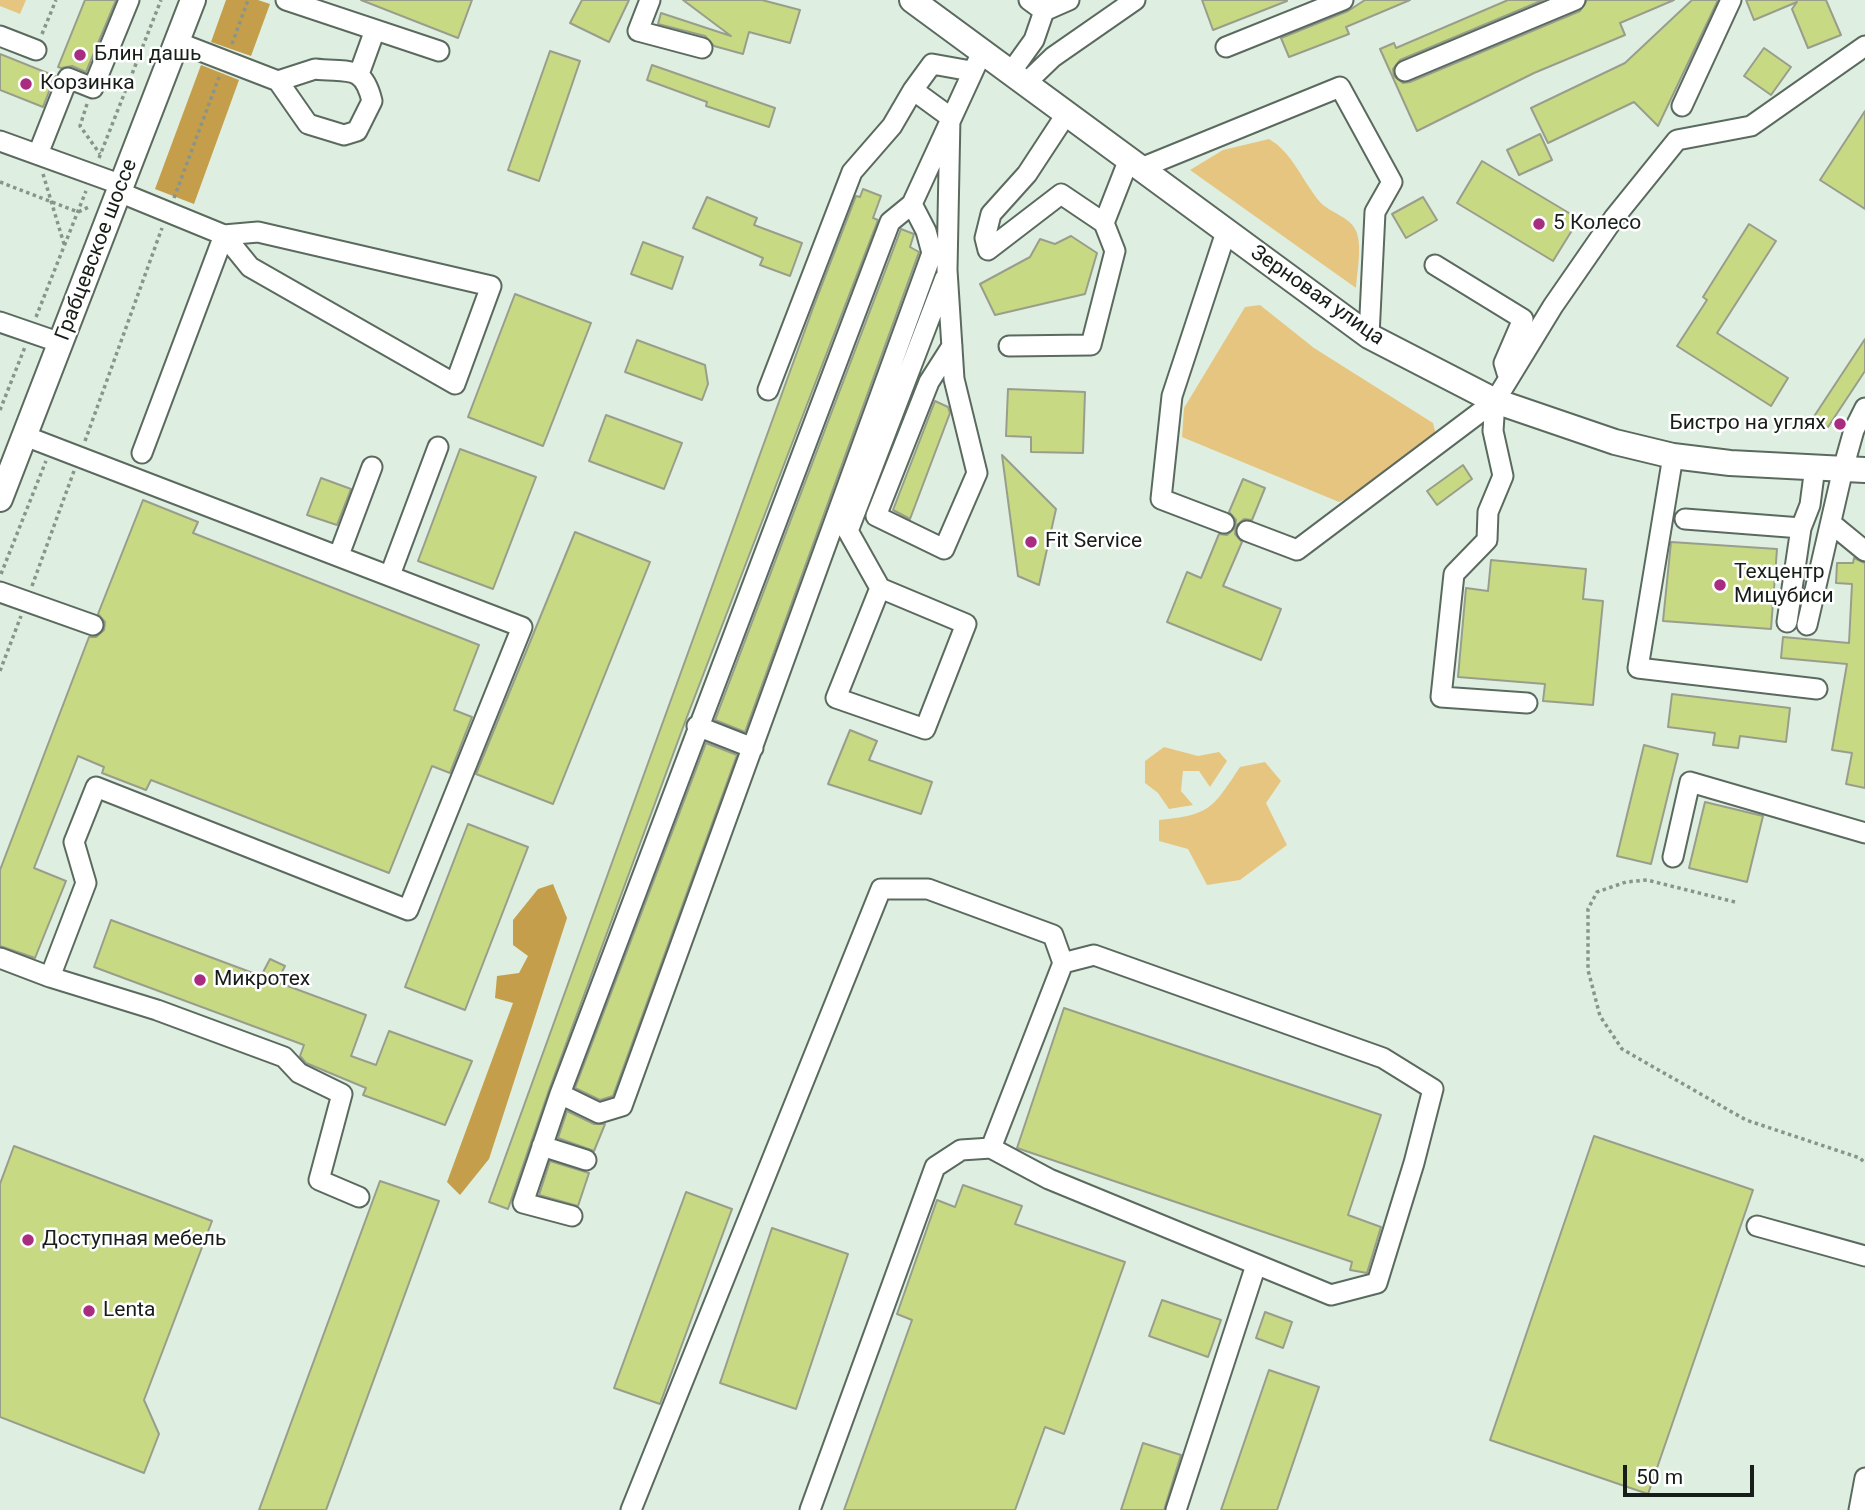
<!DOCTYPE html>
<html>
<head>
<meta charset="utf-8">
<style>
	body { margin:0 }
	#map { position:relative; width:1865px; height:1510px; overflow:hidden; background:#deefe1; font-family:Roboto,sans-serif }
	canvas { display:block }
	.scale { position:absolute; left:1623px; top:1465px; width:131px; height:32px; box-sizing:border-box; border:4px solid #171d18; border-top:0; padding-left:9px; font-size:21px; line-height:24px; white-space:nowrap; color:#171d18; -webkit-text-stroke:5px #fff; paint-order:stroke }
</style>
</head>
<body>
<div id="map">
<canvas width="1865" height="1510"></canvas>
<div class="scale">50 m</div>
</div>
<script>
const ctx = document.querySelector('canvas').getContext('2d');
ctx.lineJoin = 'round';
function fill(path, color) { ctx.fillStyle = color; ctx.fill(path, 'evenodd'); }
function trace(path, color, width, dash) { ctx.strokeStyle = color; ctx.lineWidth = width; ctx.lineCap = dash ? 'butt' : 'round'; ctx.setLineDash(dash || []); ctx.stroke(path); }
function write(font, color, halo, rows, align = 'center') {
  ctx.font = font + ' Roboto,sans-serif'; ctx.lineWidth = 5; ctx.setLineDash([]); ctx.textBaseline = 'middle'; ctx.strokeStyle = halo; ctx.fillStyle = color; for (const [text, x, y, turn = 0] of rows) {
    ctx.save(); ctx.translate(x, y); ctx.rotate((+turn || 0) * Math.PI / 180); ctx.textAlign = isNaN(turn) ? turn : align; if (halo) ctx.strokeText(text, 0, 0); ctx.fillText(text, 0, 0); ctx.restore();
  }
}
fill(new Path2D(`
	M 0,0 L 26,0 L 20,14 L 0,6 Z
	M 1269,139 C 1292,152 1303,182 1320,202 C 1331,214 1351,216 1357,233 C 1362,250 1357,271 1356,288 L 1190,170 L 1223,150 Z
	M 1260,305 L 1314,348 L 1433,423 L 1436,435 L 1366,490 L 1339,502 L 1182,437 L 1184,408 L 1245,307 Z
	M 1164,747 L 1198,756 L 1219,752 L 1227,761 L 1210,787 L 1199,771 L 1183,771 L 1181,791 L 1193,805 L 1169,809 L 1158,793 L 1145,783 L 1145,761 Z
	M 1265,762 L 1281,781 L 1266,803 L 1287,845 L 1240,880 L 1207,885 L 1188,849 L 1159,841 L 1159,820 C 1210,815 1212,809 1240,767 Z`), '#e6c581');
fill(new Path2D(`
	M 226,0 L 258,0 L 270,4 L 251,56 L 211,42 Z
	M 201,65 L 239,80 L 194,204 L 155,189 Z
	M 553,884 L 567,918 L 489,1159 L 460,1195 L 447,1182 L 513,1003 L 495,998 L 497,976 L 519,973 L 528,956 L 513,945 L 513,920 L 538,889 Z`), '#c49e4a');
const building = new Path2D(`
	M 85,0 L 116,0 L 86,72 L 72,66 L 61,68 L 58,67 Z
	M 361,0 L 472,0 L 458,38 Z
	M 582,0 L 629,0 L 609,42 L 570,23 Z
	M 683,0 L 762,0 L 800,10 L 790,43 L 749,32 L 743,54 L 714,46 L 705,36 L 658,24 L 661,13 L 731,36 Z
	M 1202,0 L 1287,0 L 1287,1 L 1213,30 Z
	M 1365,0 L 1410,0 L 1346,27 L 1349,34 L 1289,57 L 1281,38 L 1348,11 Z
	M 1508,0 L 1543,0 L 1400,60 L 1393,69 L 1394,76 L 1403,83 L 1410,82 L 1580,11 L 1587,0 L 1674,0 L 1620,23 L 1625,35 L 1534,73 L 1417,131 L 1380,49 L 1394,43 L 1396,48 Z
	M 1692,0 L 1718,0 L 1658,126 L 1634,102 L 1548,143 L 1531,108 L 1625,63 Z
	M 1746,0 L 1826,0 L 1841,35 L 1808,48 L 1792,9 L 1797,2 L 1754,20 Z
	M 1764,48 L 1791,67 L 1771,95 L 1744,76 Z
	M 550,51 L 580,61 L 539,181 L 508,170 Z
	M 0,54 L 55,76 L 43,107 L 0,90 Z
	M 652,65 L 775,108 L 769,127 L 706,106 L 707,102 L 647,80 Z
	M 1865,111 L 1865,209 L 1820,180 Z
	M 1540,134 L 1552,160 L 1519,175 L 1507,150 Z
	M 1482,161 L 1579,219 L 1553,261 L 1457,203 Z
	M 863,189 L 881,196 L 873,218 L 878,220 L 685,722 L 549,1090 L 508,1209 L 489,1202 L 813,308 L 856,196 L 860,197 Z
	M 707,197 L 757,218 L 754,225 L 802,243 L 790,276 L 760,265 L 763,258 L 693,228 Z
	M 1423,197 L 1437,220 L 1406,238 L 1392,214 Z
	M 1749,224 L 1776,241 L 1717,333 L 1788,378 L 1771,406 L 1677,346 L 1707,300 L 1703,297 Z
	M 901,229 L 914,234 L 910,247 L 919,252 L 745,732 L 715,720 Z
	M 1071,236 L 1097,253 L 1085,294 L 995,315 L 980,284 L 1030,257 L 1040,239 L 1055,244 Z
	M 643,242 L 683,257 L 672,289 L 631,274 Z
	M 515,294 L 591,323 L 543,446 L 468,417 Z
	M 1865,339 L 1865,371 L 1828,427 L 1809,424 Z
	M 637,340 L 705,365 L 708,384 L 702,400 L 625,372 Z
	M 1008,389 L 1085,392 L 1083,453 L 1031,452 L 1031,437 L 1006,436 Z
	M 935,401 L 948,407 L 950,413 L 910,519 L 893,510 Z
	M 606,415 L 682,443 L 664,489 L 589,461 Z
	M 460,449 L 536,477 L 493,589 L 418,561 Z
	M 1002,455 L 1056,509 L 1039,585 L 1018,576 Z
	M 1463,465 L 1472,479 L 1437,505 L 1427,491 Z
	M 321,478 L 351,489 L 337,525 L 307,515 Z
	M 1243,479 L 1265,488 L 1252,520 L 1244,519 L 1236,526 L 1235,534 L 1242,542 L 1223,586 L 1281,609 L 1261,660 L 1167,622 L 1187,572 L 1201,578 L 1219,534 L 1227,535 L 1235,528 L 1236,520 L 1229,512 Z
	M 143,500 L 198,522 L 193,533 L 479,645 L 454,710 L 472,717 L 450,773 L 432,766 L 389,873 L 151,780 L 146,790 L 102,773 L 104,767 L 78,756 L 34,868 L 66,881 L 35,958 L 0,946 L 0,870 L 89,637 L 96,637 L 104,630 L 105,622 L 98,614 Z
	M 575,532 L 650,562 L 553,804 L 476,774 Z
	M 1671,542 L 1777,549 L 1771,629 L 1663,621 Z
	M 1854,558 L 1865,563 L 1865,788 L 1846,784 L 1852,753 L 1832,750 L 1847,664 L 1781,658 L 1783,637 L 1849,643 L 1852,584 L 1836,583 L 1837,563 L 1853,563 Z
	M 1491,560 L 1586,569 L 1583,599 L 1603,601 L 1593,705 L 1543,701 L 1545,684 L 1458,677 L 1466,588 L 1488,591 Z
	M 1672,694 L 1790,708 L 1786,742 L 1740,736 L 1738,748 L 1713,745 L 1715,733 L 1668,727 Z
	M 850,730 L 877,741 L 869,760 L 932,782 L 921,814 L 828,784 Z
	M 706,743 L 737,755 L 613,1096 L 600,1100 L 575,1088 Z
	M 1644,745 L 1678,754 L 1651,864 L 1617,856 Z
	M 1705,802 L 1763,816 L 1747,882 L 1689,868 Z
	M 468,824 L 528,847 L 465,1010 L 405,987 Z
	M 111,920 L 261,976 L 270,959 L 285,966 L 277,982 L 366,1015 L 351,1056 L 376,1065 L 389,1031 L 472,1061 L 445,1125 L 363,1095 L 366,1088 L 306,1063 L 300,1056 L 304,1045 L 94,967 Z
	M 1064,1008 L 1381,1115 L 1348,1215 L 1381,1227 L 1367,1273 L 1350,1270 L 1352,1262 L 1017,1148 Z
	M 567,1111 L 594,1124 L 605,1124 L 594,1151 L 558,1138 Z
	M 1594,1136 L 1753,1190 L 1648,1494 L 1490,1440 Z
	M 14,1146 L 212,1221 L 144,1400 L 159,1434 L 144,1473 L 0,1417 L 0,1184 Z
	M 550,1161 L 589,1173 L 578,1206 L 539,1195 Z
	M 380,1181 L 439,1201 L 326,1510 L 259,1510 Z
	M 963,1185 L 1022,1206 L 1015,1224 L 1125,1262 L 1064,1434 L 1045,1427 L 1015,1510 L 844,1510 L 912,1320 L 897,1314 L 937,1200 L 955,1207 Z
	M 686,1192 L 732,1209 L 660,1404 L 614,1388 Z
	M 772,1228 L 848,1254 L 796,1409 L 720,1383 Z
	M 1162,1300 L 1221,1320 L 1208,1357 L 1149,1336 Z
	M 1265,1312 L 1292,1322 L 1283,1348 L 1256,1338 Z
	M 1269,1370 L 1319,1387 L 1277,1510 L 1221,1510 Z
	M 1143,1443 L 1181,1455 L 1164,1510 L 1121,1510 Z`);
fill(building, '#c8d983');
trace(building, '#999e8c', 2);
const minor = new Path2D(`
	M 286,0 L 439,51
	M 650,0 L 638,31 L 702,48
	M 1029,0 L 1044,11
	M 0,36 L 36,50
	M 177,42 L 278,81
	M 1226,47 L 1343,0
	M 315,69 C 349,73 363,64 372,101 L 357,131 L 344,135 L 308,124 L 278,81 Z
	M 1405,71 L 1575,0
	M 1011,72 L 1034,40 L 1044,11 L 1069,0
	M 359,74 L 375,30
	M 1027,82 L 1053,57 L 1135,0
	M 1682,106 L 1731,0
	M 1067,113 L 1027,174 L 991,214 L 985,238 L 988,250 L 1061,194 L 1104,223 L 1129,159
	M 0,141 L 122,185
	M 38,154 L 68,78 L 93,88 L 129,0
	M 1141,168 L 1340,87 L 1392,182 L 1375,212 L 1369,336
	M 119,192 L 224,235 L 250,267 L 455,384 L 491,286 L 258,232 L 224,235 L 142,453
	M 1435,265 L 1523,319 L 1504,363 L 1507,373
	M 0,322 L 61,343
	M 952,346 L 929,382 L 876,516 L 944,549 L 977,473 L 954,379 L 947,270 L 950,117 L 913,90 L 932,64 L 971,71
	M 1009,346 L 1091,345 L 1115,251 L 1104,223
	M 768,390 L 852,172 L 892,126 L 913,90
	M 1495,401 L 1493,431 L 1503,476 L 1488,512 L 1487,540 L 1454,574 L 1441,697 L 1527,703
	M 1673,456 L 1638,668 L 1817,689
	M 1685,519 L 1801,528
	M 1224,523 L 1161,499 L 1172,396 L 1226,232
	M 1832,524 L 1865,551
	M 1247,531 L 1297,550 L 1495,401 L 1553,306 L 1614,218 L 1677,140 L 1751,126 L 1865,46
	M 339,555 L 372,467
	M 390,575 L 438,447
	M 880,588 L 966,624 L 925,729 L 836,698 L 880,588 L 848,531 L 945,278
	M 0,592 L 93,625
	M 1787,622 L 1801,528 L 1810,505 L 1815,467
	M 1807,625 L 1843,469 L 1854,430 L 1865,408
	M 697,726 L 753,748
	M 1673,857 L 1690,782 L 1865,833
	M 0,958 L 50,977 L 86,883 L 74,842 L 96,787 L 408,910 L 522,627 L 25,436
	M 50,977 L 157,1010 L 284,1057 L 299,1073 L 342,1094 L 319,1180 L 359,1197
	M 560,1094 L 599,1113 L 622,1106 L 932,253 L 926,231 L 912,204
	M 542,1146 L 586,1160
	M 572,1216 L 523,1203 L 560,1094 L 890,222 L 912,204 L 982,52
	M 1757,1226 L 1865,1256
	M 631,1510 L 881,889 L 928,889 L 1053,935 L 1063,963
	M 810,1510 L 935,1167 L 961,1150 L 991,1148 L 1049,1179 L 1331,1295 L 1377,1283 L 1414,1163 L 1433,1089 L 1383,1058 L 1094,955 L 1063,963 L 991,1148
	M 1176,1510 L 1256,1265
	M 1859,1510 L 1865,1478`);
const major = new Path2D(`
	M 912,0 L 1369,336 L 1495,401 L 1615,442 L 1673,456 L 1730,463 L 1865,470
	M 0,499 L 193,0`);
trace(minor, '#5b6a5f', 23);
trace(major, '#5b6a5f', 28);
trace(new Path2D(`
	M 42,34 L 56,0
	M 232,44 L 248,0
	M 87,104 L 80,126 L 100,154
	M 99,158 L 161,0
	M 43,174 L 64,244
	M 0,182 L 78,212 L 91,206
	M 174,198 L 219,77
	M 36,317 L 86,191
	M 0,410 L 25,347
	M 85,441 L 162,228
	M 1,574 L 46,461
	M 32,586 L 74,471
	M 0,671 L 21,616
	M 1735,902 L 1647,880 L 1626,882 L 1597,892 L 1588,909 L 1588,970 L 1600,1016 L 1622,1049 L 1746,1120 L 1860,1158 L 1865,1163`), '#89958b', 3.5, [3.5, 3.5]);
trace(minor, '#fff', 19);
trace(major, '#fff', 24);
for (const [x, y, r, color] of [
	[80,55,7,"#a82d80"],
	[26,84,7,"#a82d80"],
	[1539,224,7,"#a82d80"],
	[1840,424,7,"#a82d80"],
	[1031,542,7,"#a82d80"],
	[1720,585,7,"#a82d80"],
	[200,980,7,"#a82d80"],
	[28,1240,7,"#a82d80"],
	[89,1311,7,"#a82d80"]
]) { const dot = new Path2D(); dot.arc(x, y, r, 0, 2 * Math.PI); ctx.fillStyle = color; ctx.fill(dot); trace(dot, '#fff', 2.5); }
write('21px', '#171d18', '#fff', [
	["Блин дашь",94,55],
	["Корзинка",40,84],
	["5 Колесо",1553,224],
	["Бистро на углях",1826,424,"right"],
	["Fit Service",1045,542],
	["Техцентр",1734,573],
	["Мицубиси",1734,597],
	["Микротех",214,980],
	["Доступная мебель",42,1240],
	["Lenta",103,1311]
], 'left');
write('21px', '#171d18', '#fff', [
	["Грабцевское шоссе",97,250,-69],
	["Зерновая улица",1317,296,35]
]);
</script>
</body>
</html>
